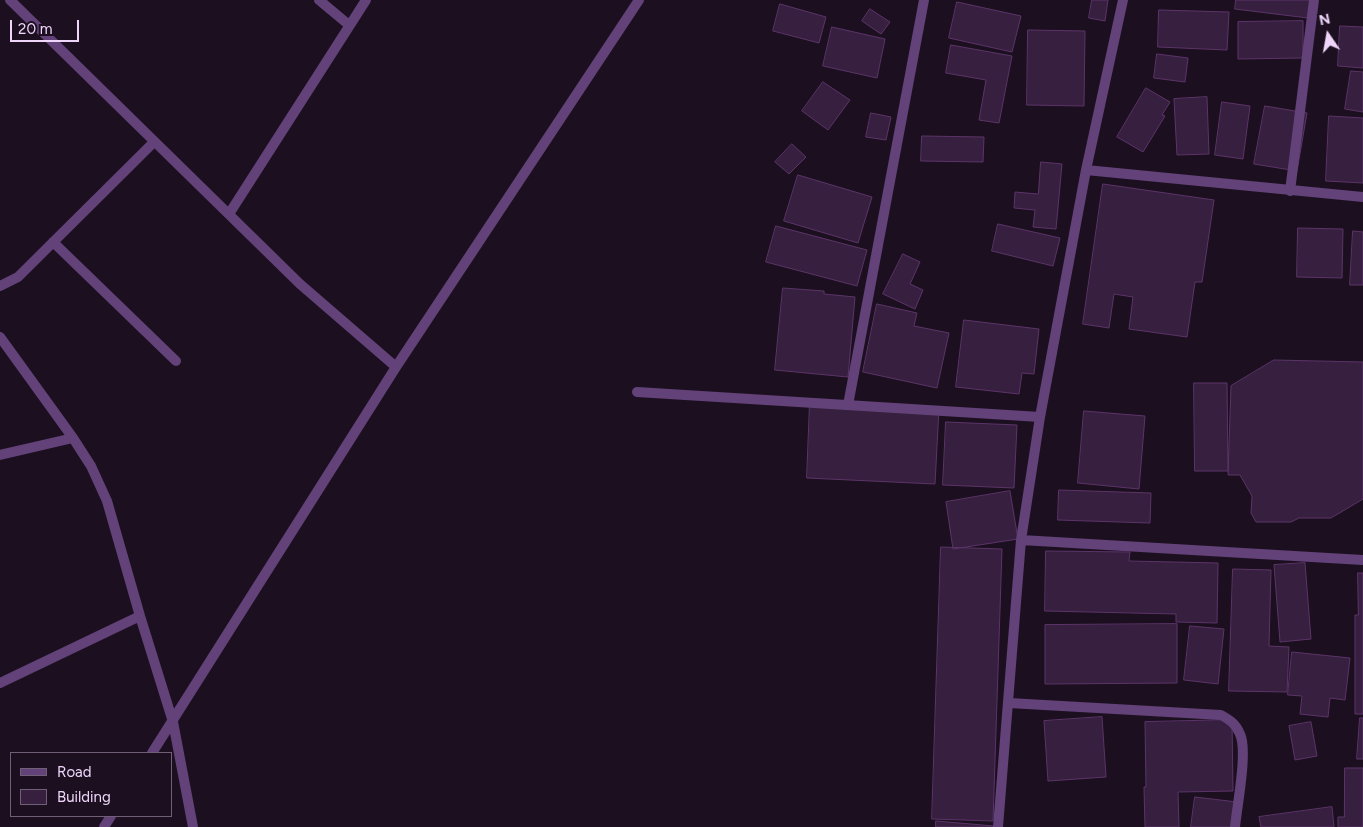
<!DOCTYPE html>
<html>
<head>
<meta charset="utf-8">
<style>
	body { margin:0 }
	#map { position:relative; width:1363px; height:827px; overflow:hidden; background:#1c1020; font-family:Figtree,sans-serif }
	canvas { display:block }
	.legend { position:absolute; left:10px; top:752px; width:162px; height:65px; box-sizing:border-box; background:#1c1020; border:1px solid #705f77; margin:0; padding:6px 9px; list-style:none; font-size:15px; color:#eed5f9 }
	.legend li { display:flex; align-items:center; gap:10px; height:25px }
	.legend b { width:25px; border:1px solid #705f77 }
	.north { position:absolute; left:1303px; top:10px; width:50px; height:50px; -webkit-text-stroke:4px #1c1020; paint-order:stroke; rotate:348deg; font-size:14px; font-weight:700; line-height:20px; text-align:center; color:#eed5f9 }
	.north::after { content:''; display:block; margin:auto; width:18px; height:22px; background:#eed5f9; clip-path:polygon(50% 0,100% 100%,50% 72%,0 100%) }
	.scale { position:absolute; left:10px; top:20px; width:69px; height:22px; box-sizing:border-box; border:2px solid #eed5f9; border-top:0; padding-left:6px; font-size:15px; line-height:18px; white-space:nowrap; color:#eed5f9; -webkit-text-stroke:4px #1c1020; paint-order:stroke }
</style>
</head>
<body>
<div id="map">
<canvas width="1363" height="827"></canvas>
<ul class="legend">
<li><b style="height:6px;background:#634179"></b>Road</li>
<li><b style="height:14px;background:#371f3f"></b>Building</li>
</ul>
<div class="north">N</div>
<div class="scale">20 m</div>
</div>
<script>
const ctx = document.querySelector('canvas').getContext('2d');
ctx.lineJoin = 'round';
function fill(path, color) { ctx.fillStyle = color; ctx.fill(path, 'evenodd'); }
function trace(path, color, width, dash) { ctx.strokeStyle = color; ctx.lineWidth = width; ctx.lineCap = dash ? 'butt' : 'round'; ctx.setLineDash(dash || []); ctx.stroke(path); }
const building = new Path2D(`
	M 1092,0 L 1108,0 L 1105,21 L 1089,18 Z
	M 1236,0 L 1310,0 L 1308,18 L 1235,9 Z
	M 957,2 L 1021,16 L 1012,52 L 949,38 Z
	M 780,4 L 826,17 L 819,43 L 773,31 Z
	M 870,9 L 890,22 L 881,34 L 862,21 Z
	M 1159,10 L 1229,12 L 1227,50 L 1158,47 Z
	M 1303,21 L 1303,58 L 1238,59 L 1238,22 Z
	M 1340,26 L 1363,27 L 1363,68 L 1338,66 Z
	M 832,27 L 885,39 L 877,78 L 823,66 Z
	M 1028,30 L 1085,31 L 1084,106 L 1027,105 Z
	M 951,45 L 1012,56 L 999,123 L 979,120 L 986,80 L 946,73 Z
	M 1157,54 L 1188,58 L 1185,82 L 1154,78 Z
	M 1351,71 L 1363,72 L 1363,112 L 1345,109 Z
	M 823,82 L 850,100 L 828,130 L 802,111 Z
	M 1146,88 L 1170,102 L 1162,115 L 1165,116 L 1143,152 L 1117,137 Z
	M 1207,97 L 1209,154 L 1177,155 L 1174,99 Z
	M 1222,102 L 1250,106 L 1243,159 L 1215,155 Z
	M 1265,106 L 1307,113 L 1297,171 L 1254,164 Z
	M 871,113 L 891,117 L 886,140 L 866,137 Z
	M 1329,116 L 1363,118 L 1363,183 L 1326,181 Z
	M 922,136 L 984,137 L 983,162 L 921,161 Z
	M 792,144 L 806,157 L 789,174 L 775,162 Z
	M 1041,162 L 1062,164 L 1056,229 L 1033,227 L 1035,210 L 1014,208 L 1015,192 L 1038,194 Z
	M 798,175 L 872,197 L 858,243 L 784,221 Z
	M 1103,184 L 1214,200 L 1202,282 L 1195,282 L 1187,337 L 1129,329 L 1133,297 L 1114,294 L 1109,328 L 1083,324 Z
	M 998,224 L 1060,238 L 1053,266 L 992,251 Z
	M 776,226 L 867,250 L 857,286 L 766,262 Z
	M 1298,228 L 1343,229 L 1342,278 L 1297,277 Z
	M 1353,231 L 1363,232 L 1363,285 L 1350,285 Z
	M 903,254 L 920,262 L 910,284 L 923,290 L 915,309 L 883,294 Z
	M 783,288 L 824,291 L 824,294 L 855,297 L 848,377 L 775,370 Z
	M 877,304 L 917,313 L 914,326 L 949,333 L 937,388 L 863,372 Z
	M 964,320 L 1039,329 L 1034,374 L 1022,373 L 1019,394 L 956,387 Z
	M 1274,360 L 1363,362 L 1363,499 L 1331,518 L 1299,518 L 1291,522 L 1256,522 L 1251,513 L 1252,496 L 1240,475 L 1228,475 L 1231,386 Z
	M 1194,383 L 1227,383 L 1228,471 L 1195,471 Z
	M 810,402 L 939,408 L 935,484 L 807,478 Z
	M 1084,411 L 1145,416 L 1139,489 L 1078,483 Z
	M 946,422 L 1017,425 L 1014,488 L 943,485 Z
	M 1059,490 L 1151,493 L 1150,523 L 1058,520 Z
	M 1010,491 L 1018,539 L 953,549 L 946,502 Z
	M 941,547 L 1002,549 L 993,821 L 932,819 Z
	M 1046,551 L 1130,552 L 1129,561 L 1218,563 L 1217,623 L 1176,622 L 1176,614 L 1045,611 Z
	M 1305,563 L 1311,639 L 1280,642 L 1274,565 Z
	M 1233,569 L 1271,570 L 1269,646 L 1289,647 L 1287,692 L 1229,691 Z
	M 1358,573 L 1363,573 L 1363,714 L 1355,714 L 1355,615 L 1358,615 Z
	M 1177,624 L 1177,683 L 1045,684 L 1045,625 Z
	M 1190,626 L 1224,629 L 1218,684 L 1184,680 Z
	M 1292,652 L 1350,658 L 1345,700 L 1330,698 L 1328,717 L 1300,714 L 1302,696 L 1288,695 Z
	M 1102,717 L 1106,777 L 1048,781 L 1044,721 Z
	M 1360,718 L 1363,718 L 1363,759 L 1357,759 Z
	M 1232,720 L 1233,791 L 1178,792 L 1179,827 L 1145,827 L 1144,787 L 1146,787 L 1145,722 Z
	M 1311,722 L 1317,756 L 1295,760 L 1289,726 Z
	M 1345,768 L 1363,768 L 1363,827 L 1338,827 L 1338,817 L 1344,817 Z
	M 1195,797 L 1237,802 L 1234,827 L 1191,827 Z
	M 1332,807 L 1334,827 L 1261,827 L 1259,817 Z
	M 936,821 L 994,826 L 994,827 L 936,827 Z`);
fill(building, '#371f3f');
trace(building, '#5c3468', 1);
trace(new Path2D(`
	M 10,0 L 300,284 L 396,367
	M 319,0 L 349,25
	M 1086,170 L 1363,197
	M 1290,191 L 1314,0
	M 229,214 L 366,0
	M 53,242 L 176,361
	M 0,286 L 18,277 L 154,142
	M 0,337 L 73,438 L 91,466 L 107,501 L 140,616 L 173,722 L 193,827
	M 637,392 L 1040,417
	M 848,405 L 924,0
	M 0,455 L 73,438
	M 1021,540 L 1363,560
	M 0,683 L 140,616
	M 1009,703 L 1221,715 C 1230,720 1236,724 1240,734 C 1248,751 1237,806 1235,827
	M 152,753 L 396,367 L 639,0
	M 104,827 L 111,816
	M 998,827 L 1021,540 L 1040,417 L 1086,170 L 1123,0`), '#634179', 10);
</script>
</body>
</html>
